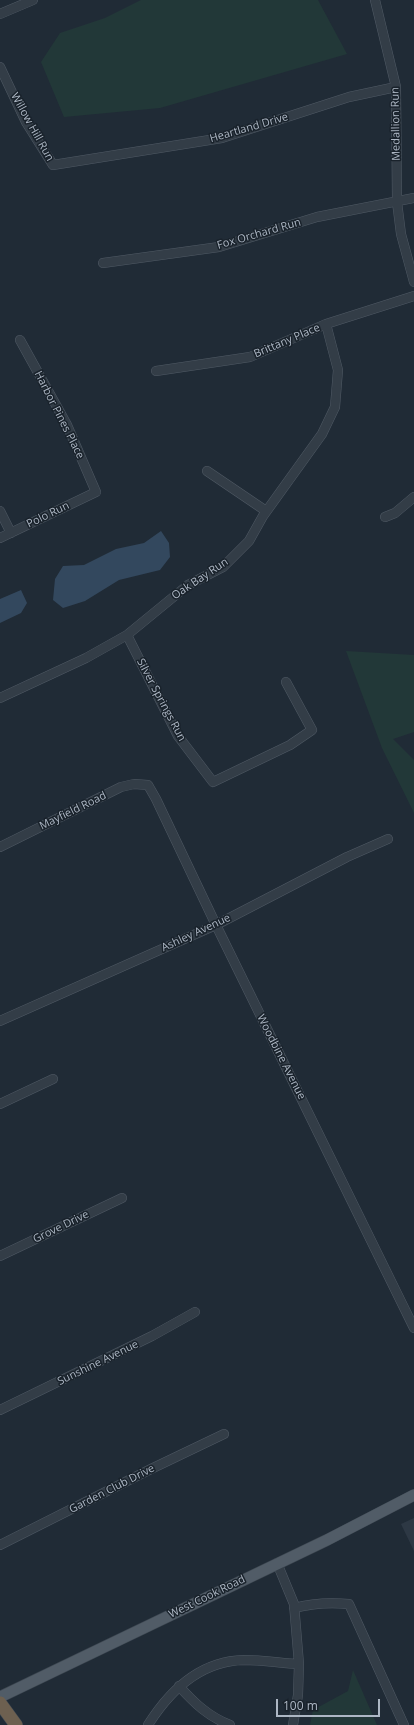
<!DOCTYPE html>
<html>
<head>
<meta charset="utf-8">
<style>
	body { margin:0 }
	#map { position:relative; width:414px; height:1725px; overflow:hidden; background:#202b36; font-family:"Open Sans",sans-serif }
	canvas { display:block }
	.scale { position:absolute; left:276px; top:1699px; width:104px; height:18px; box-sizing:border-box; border:2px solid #adb7c4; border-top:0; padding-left:5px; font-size:12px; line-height:14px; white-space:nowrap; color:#adb7c4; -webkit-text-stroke:3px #19222b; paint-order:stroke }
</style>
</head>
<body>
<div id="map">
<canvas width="414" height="1725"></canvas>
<div class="scale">100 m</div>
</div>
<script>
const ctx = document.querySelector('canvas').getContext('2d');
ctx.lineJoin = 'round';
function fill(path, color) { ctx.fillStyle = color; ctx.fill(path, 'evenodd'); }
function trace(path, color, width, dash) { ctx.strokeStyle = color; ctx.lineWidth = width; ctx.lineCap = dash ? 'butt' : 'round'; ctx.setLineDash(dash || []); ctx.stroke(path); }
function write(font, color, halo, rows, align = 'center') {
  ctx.font = font + ' "Open Sans",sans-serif'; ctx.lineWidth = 3; ctx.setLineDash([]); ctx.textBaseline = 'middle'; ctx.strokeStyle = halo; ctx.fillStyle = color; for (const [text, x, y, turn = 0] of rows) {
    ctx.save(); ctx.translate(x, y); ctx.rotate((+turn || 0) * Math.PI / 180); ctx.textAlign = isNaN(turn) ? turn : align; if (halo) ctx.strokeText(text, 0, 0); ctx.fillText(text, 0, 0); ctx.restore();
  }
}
fill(new Path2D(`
	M 414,1518 L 414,1551 L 401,1524 Z`), '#2d3844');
fill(new Path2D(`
	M 141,0 L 318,0 L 347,54 L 160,108 L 64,117 L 41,62 L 60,33 L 105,18 Z
	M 346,651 L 414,655 L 414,732 L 393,739 L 414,760 L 414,813 L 382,748 Z
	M 353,1670 L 377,1725 L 310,1725 L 313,1710 L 348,1691 Z`), '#223838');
fill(new Path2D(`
	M 161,531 L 169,543 L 170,557 L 160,570 L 119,580 L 85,601 L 63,608 L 53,600 L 55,579 L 63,566 L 84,565 L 116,549 L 144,543 Z
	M 21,590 L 27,603 L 21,613 L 0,623 L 0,599 Z`), '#33485e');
const minor = new Path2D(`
	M 375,0 L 396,87 L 397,202 L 401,234 L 414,282
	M 0,14 L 33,0
	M 0,67 L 26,122 L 53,165 L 222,138 L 349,97 L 396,87
	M 103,263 L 219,247 L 317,217 L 414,198
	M 156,371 L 250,357 L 326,324 L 414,296
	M 207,471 L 266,511
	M 0,511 L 11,533
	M 385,517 L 395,513 L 414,497
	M 0,538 L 96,492 L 67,425 L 20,340
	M 127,635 L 178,736 L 213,782 L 290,745 L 312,730 L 286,682
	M 0,698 L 86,658 L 127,635 L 188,585 L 223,567 L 249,541 L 263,516 L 322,434 L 335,407 L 338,370 L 326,324
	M 0,847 L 121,787 L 134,784 L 148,785 L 156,799 L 216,925 L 414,1328
	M 0,1021 L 216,925 L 347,857 L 388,839
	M 0,1104 L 53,1079
	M 0,1256 L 122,1198
	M 0,1410 L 152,1336 L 195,1312
	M 0,1545 L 153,1468 L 224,1434
	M 277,1563 L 294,1604 L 299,1664 L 298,1695 L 293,1725
	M 294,1608 C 313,1603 329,1602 349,1604 L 404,1725
	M 179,1686 C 194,1703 209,1717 230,1725
	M 148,1725 C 170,1690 200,1661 244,1660 C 262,1660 281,1663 299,1664`);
const major = new Path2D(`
	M 0,1697 L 327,1540 L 414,1495`);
const highway = new Path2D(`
	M 0,1703 L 16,1725`);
trace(minor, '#505a65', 10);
trace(major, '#3c4650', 12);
trace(highway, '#3d4751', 14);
trace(minor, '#333d47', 9);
trace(major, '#515c67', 11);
trace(highway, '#6d6050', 13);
write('11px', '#adb7c4', '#19222b', [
	["Medallion Run",396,124,-91],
	["Willow Hill Run",32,127,61],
	["Heartland Drive",249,128,-16],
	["Fox Orchard Run",259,234,-16],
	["Brittany Place",287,341,-23],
	["Harbor Pines Place",59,415,63],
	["Polo Run",48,515,-26],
	["Oak Bay Run",200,579,-34],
	["Silver Springs Run",161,700,62],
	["Mayfield Road",73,811,-26],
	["Ashley Avenue",196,933,-25],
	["Woodbine Avenue",281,1057,63],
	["Grove Drive",61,1227,-26],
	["Sunshine Avenue",98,1363,-26],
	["Garden Club Drive",112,1489,-27],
	["West Cook Road",207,1597,-26]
]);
</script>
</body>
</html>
